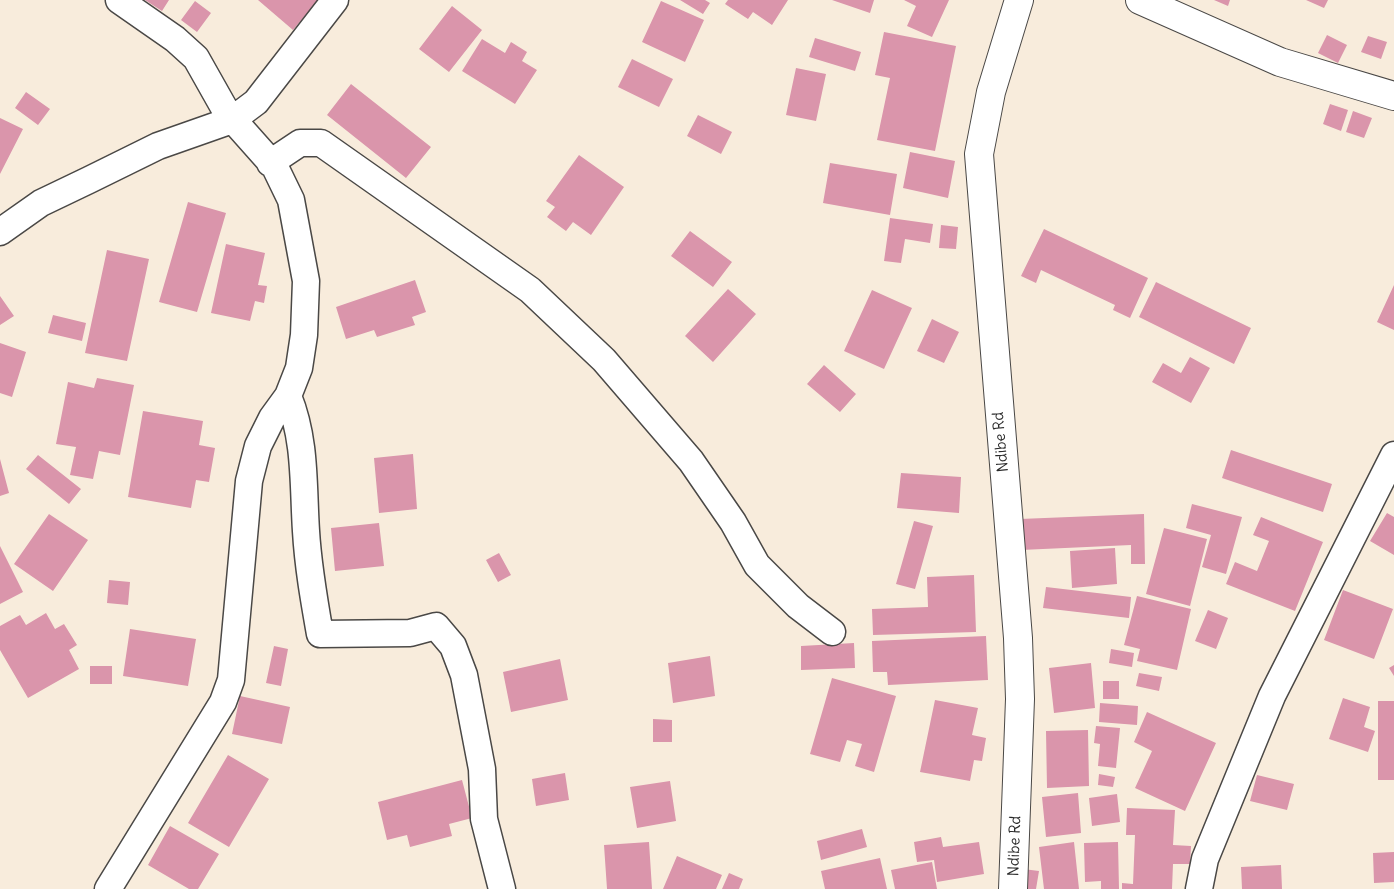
<!DOCTYPE html>
<html>
<head>
<meta charset="utf-8">
<style>
	body { margin:0 }
	canvas { display:block; background:#f8ecdc }
</style>
</head>
<body>
<canvas width="1394" height="889"></canvas>
<script>
const ctx = document.querySelector('canvas').getContext('2d');
ctx.lineJoin = 'round';
function fill(path, color) { ctx.fillStyle = color; ctx.fill(path, 'evenodd'); }
function trace(path, color, width, dash) { ctx.strokeStyle = color; ctx.lineWidth = width; ctx.lineCap = dash ? 'butt' : 'round'; ctx.setLineDash(dash || []); ctx.stroke(path); }
function write(font, color, halo, rows, align = 'center') {
  ctx.font = font + ' Delius,sans-serif'; ctx.lineWidth = 4; ctx.setLineDash([]); ctx.textBaseline = 'middle'; ctx.strokeStyle = halo; ctx.fillStyle = color; for (const [text, x, y, turn = 0] of rows) {
    ctx.save(); ctx.translate(x, y); ctx.rotate((+turn || 0) * Math.PI / 180); ctx.textAlign = isNaN(turn) ? turn : align; if (halo) ctx.strokeText(text, 0, 0); ctx.fillText(text, 0, 0); ctx.restore();
  }
}
fill(new Path2D(`
	M 145,0 L 169,0 L 162,11 Z
	M 258,0 L 318,0 L 293,30 Z
	M 680,0 L 705,0 L 710,3 L 703,14 Z
	M 728,0 L 788,0 L 772,25 L 753,12 L 748,19 L 725,4 Z
	M 832,0 L 874,0 L 870,13 Z
	M 904,0 L 949,0 L 932,37 L 907,26 L 916,6 Z
	M 1214,0 L 1230,0 L 1228,6 Z
	M 1306,0 L 1328,0 L 1324,8 Z
	M 195,1 L 211,13 L 197,32 L 181,20 Z
	M 661,1 L 704,20 L 685,62 L 642,42 Z
	M 452,6 L 482,30 L 449,72 L 419,49 Z
	M 884,32 L 956,46 L 935,151 L 877,140 L 890,78 L 875,75 Z
	M 1327,35 L 1347,45 L 1338,63 L 1318,53 Z
	M 1368,36 L 1387,42 L 1381,59 L 1361,52 Z
	M 815,38 L 861,52 L 855,71 L 809,57 Z
	M 482,39 L 505,53 L 511,42 L 527,52 L 522,61 L 537,70 L 515,104 L 462,71 Z
	M 632,59 L 673,79 L 659,107 L 618,87 Z
	M 796,68 L 826,74 L 816,121 L 786,115 Z
	M 351,84 L 431,147 L 406,178 L 327,115 Z
	M 26,92 L 50,109 L 38,125 L 15,108 Z
	M 1330,104 L 1348,110 L 1341,131 L 1323,124 Z
	M 1353,111 L 1372,118 L 1364,138 L 1346,132 Z
	M 698,115 L 732,132 L 721,154 L 687,136 Z
	M 0,118 L 23,129 L 0,174 Z
	M 910,152 L 955,161 L 948,198 L 903,188 Z
	M 579,155 L 624,187 L 591,235 L 573,222 L 566,231 L 547,217 L 555,207 L 546,201 Z
	M 830,163 L 897,174 L 890,215 L 823,203 Z
	M 188,202 L 226,213 L 197,312 L 159,302 Z
	M 890,218 L 933,224 L 930,243 L 905,239 L 901,263 L 884,261 Z
	M 941,225 L 958,227 L 956,249 L 939,248 Z
	M 1044,229 L 1148,278 L 1130,318 L 1113,310 L 1115,305 L 1041,270 L 1036,283 L 1021,276 Z
	M 690,231 L 732,262 L 713,287 L 671,256 Z
	M 226,244 L 265,253 L 258,285 L 267,286 L 264,303 L 255,301 L 250,321 L 211,313 Z
	M 107,250 L 149,259 L 127,361 L 85,353 Z
	M 415,280 L 426,312 L 412,317 L 415,325 L 377,337 L 374,330 L 346,339 L 336,307 Z
	M 1156,282 L 1251,328 L 1234,364 L 1139,317 Z
	M 1394,285 L 1394,330 L 1377,322 Z
	M 728,289 L 756,314 L 713,362 L 685,336 Z
	M 872,290 L 912,308 L 884,369 L 844,351 Z
	M 0,296 L 14,316 L 0,325 Z
	M 53,315 L 86,323 L 82,341 L 48,333 Z
	M 932,319 L 959,332 L 944,363 L 917,351 Z
	M 0,343 L 26,352 L 12,397 L 0,393 Z
	M 1190,357 L 1210,368 L 1191,403 L 1152,382 L 1163,363 L 1181,373 Z
	M 824,365 L 856,394 L 840,412 L 807,384 Z
	M 97,378 L 134,385 L 120,455 L 99,451 L 93,479 L 70,475 L 76,447 L 56,444 L 68,382 L 94,388 Z
	M 143,411 L 203,421 L 199,445 L 215,448 L 209,482 L 196,480 L 191,508 L 128,497 Z
	M 1231,450 L 1332,484 L 1323,512 L 1222,478 Z
	M 413,454 L 417,509 L 379,513 L 374,458 Z
	M 38,455 L 81,489 L 69,504 L 26,469 Z
	M 0,459 L 9,493 L 0,496 Z
	M 901,473 L 961,477 L 959,513 L 897,508 Z
	M 1192,504 L 1242,517 L 1226,574 L 1202,567 L 1211,535 L 1186,528 Z
	M 1387,513 L 1394,517 L 1394,555 L 1370,541 Z
	M 49,514 L 88,540 L 53,591 L 14,564 Z
	M 1144,514 L 1145,564 L 1131,564 L 1131,545 L 1021,550 L 1020,519 Z
	M 1261,517 L 1323,542 L 1295,611 L 1226,584 L 1235,562 L 1257,571 L 1269,541 L 1253,535 Z
	M 914,521 L 933,526 L 915,589 L 896,584 Z
	M 379,523 L 384,566 L 335,571 L 331,528 Z
	M 1164,528 L 1207,539 L 1190,606 L 1146,594 Z
	M 0,546 L 23,592 L 0,604 Z
	M 1115,548 L 1117,584 L 1072,588 L 1070,551 Z
	M 499,553 L 511,575 L 498,582 L 486,560 Z
	M 974,575 L 976,632 L 873,635 L 872,609 L 928,607 L 927,577 Z
	M 109,580 L 130,582 L 128,605 L 107,603 Z
	M 1046,587 L 1131,597 L 1129,618 L 1043,608 Z
	M 1343,590 L 1393,609 L 1374,659 L 1324,640 Z
	M 1137,596 L 1191,609 L 1177,670 L 1137,661 L 1140,649 L 1124,645 Z
	M 1208,610 L 1228,618 L 1216,649 L 1195,641 Z
	M 46,613 L 55,629 L 64,624 L 77,645 L 69,650 L 79,669 L 28,698 L 0,650 L 0,626 L 20,615 L 26,625 Z
	M 130,629 L 196,639 L 188,686 L 123,676 Z
	M 986,636 L 988,680 L 888,685 L 887,672 L 873,672 L 872,641 Z
	M 854,643 L 855,668 L 801,670 L 801,646 Z
	M 274,646 L 288,649 L 281,686 L 266,683 Z
	M 1111,649 L 1134,653 L 1132,667 L 1109,663 Z
	M 710,656 L 715,696 L 673,703 L 668,663 Z
	M 560,659 L 568,700 L 511,712 L 503,672 Z
	M 1091,663 L 1095,708 L 1054,713 L 1049,668 Z
	M 1394,665 L 1394,676 L 1389,668 Z
	M 90,666 L 112,666 L 112,684 L 90,684 Z
	M 1139,673 L 1162,677 L 1159,691 L 1136,686 Z
	M 832,678 L 896,696 L 874,772 L 855,766 L 862,744 L 847,740 L 840,762 L 810,754 Z
	M 1103,681 L 1119,681 L 1119,699 L 1103,699 Z
	M 240,696 L 290,707 L 282,744 L 232,734 Z
	M 1343,698 L 1370,707 L 1364,727 L 1375,731 L 1368,752 L 1329,739 Z
	M 935,700 L 978,708 L 972,735 L 986,738 L 982,761 L 974,760 L 970,781 L 920,772 Z
	M 1378,701 L 1394,701 L 1394,780 L 1378,780 Z
	M 1100,703 L 1138,706 L 1137,725 L 1099,722 Z
	M 1147,712 L 1216,743 L 1185,811 L 1135,788 L 1152,751 L 1134,742 Z
	M 653,719 L 672,720 L 672,742 L 653,742 Z
	M 1096,726 L 1120,728 L 1116,768 L 1098,766 L 1100,744 L 1094,743 Z
	M 1088,730 L 1089,786 L 1047,788 L 1046,731 Z
	M 228,755 L 269,779 L 229,847 L 188,823 Z
	M 565,773 L 569,800 L 536,806 L 532,779 Z
	M 1099,774 L 1115,777 L 1113,787 L 1098,785 Z
	M 1257,775 L 1294,784 L 1287,810 L 1250,801 Z
	M 462,780 L 472,818 L 449,824 L 452,836 L 410,847 L 407,835 L 387,840 L 378,802 Z
	M 670,781 L 676,821 L 637,828 L 630,787 Z
	M 1078,793 L 1081,833 L 1046,837 L 1042,797 Z
	M 1117,794 L 1120,822 L 1092,826 L 1089,798 Z
	M 1127,808 L 1175,810 L 1173,845 L 1191,846 L 1190,864 L 1173,864 L 1172,889 L 1122,889 L 1122,883 L 1133,884 L 1135,835 L 1126,835 Z
	M 170,826 L 219,854 L 198,889 L 189,889 L 148,865 Z
	M 862,829 L 867,847 L 821,860 L 817,841 Z
	M 941,837 L 943,847 L 979,842 L 984,874 L 937,882 L 934,860 L 917,862 L 914,842 Z
	M 649,842 L 652,889 L 607,889 L 604,845 Z
	M 1074,842 L 1079,889 L 1044,889 L 1039,847 Z
	M 1118,842 L 1119,889 L 1101,889 L 1101,881 L 1085,882 L 1084,843 Z
	M 1394,852 L 1394,882 L 1374,883 L 1373,853 Z
	M 677,856 L 722,875 L 716,889 L 663,889 Z
	M 880,858 L 887,889 L 825,889 L 821,871 Z
	M 932,862 L 937,889 L 895,889 L 891,870 Z
	M 1281,865 L 1282,889 L 1242,889 L 1241,867 Z
	M 1023,869 L 1039,871 L 1036,889 L 1021,889 Z
	M 729,873 L 743,879 L 739,889 L 722,889 Z`), '#da95ab');
const minor = new Path2D(`
	M 270,163 L 300,143 L 321,143 L 530,290 L 604,360 L 691,461 L 733,522 L 757,565 L 798,606 L 832,632
	M 0,232 L 41,203 L 89,180 L 158,146 L 232,120 L 256,102 L 335,0
	M 288,396 C 306,440 303,485 306,531 C 308,566 314,600 320,634 L 410,633 L 436,626 L 453,646 L 464,675 L 482,769 L 484,819 L 502,889
	M 108,889 L 223,702 L 231,680 L 249,481 L 258,446 L 272,418 L 288,396 L 299,368 L 304,335 L 306,281 L 291,200 L 275,167 L 227,113 L 196,58 L 175,39 L 119,0
	M 1199,889 L 1205,859 L 1272,696 L 1394,455`);
const tertiary = new Path2D(`
	M 1140,0 L 1280,62 L 1394,96
	M 1013,889 L 1020,699 L 1018,638 L 979,154 L 991,92 L 1019,0`);
trace(minor, '#4a4846', 29);
trace(tertiary, '#4a4846', 30);
trace(minor, '#fff', 26);
trace(tertiary, '#fff', 28);
write('15px', '#2b2b2b', '#fff', [
	["Ndibe Rd",1001,442,-95],
	["Ndibe Rd",1015,846,-88]
]);
</script>
</body>
</html>
